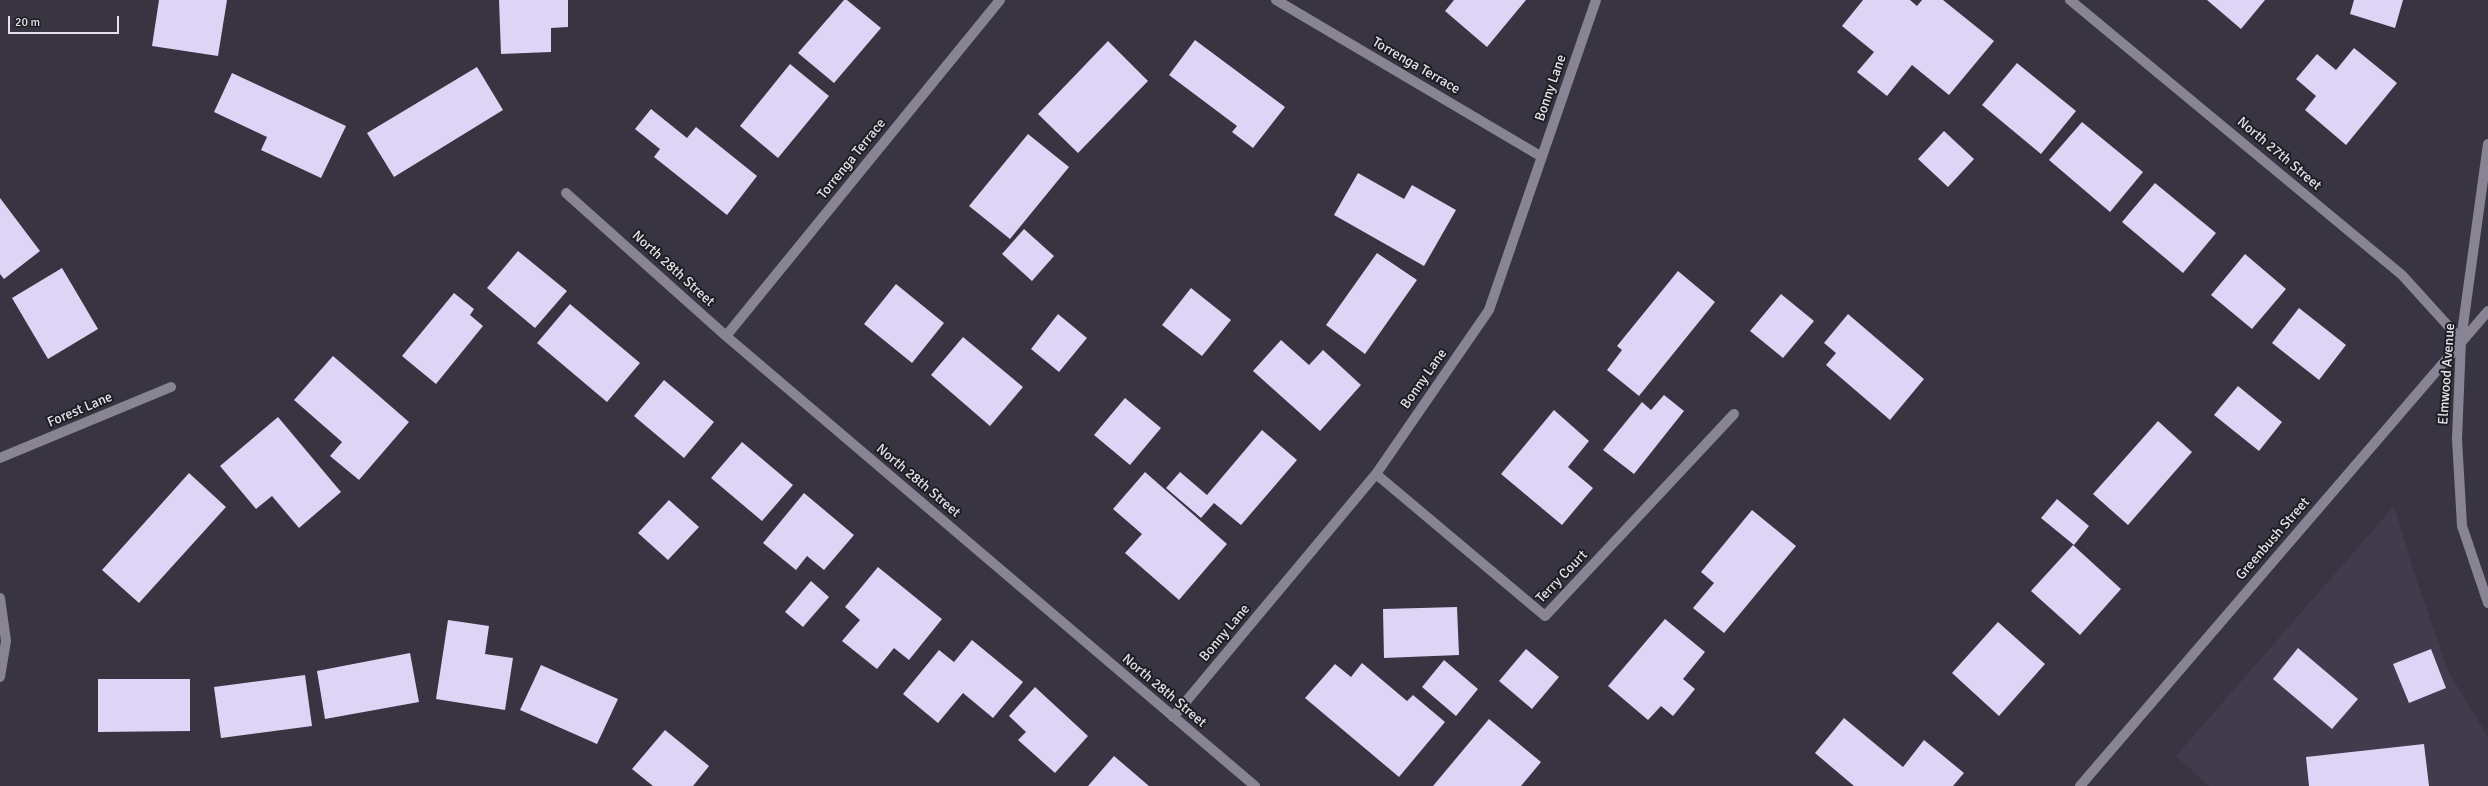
<!DOCTYPE html>
<html>
<head>
<meta charset="utf-8">
<style>
	body { margin:0 }
	#map { position:relative; width:2488px; height:786px; overflow:hidden; background:#383441; font-family:Signika,sans-serif }
	canvas { display:block }
	.scale { position:absolute; left:8px; top:16px; width:111px; height:18px; box-sizing:border-box; border:2px solid #e4e1e9; border-top:0; padding-left:5px; font-size:12px; line-height:14px; white-space:nowrap; color:#e4e1e9; -webkit-text-stroke:3px #1f1d23; paint-order:stroke }
</style>
</head>
<body>
<div id="map">
<canvas width="2488" height="786"></canvas>
<div class="scale">20 m</div>
</div>
<script>
const ctx = document.querySelector('canvas').getContext('2d');
ctx.lineJoin = 'round';
function fill(path, color) { ctx.fillStyle = color; ctx.fill(path, 'evenodd'); }
function trace(path, color, width, dash) { ctx.strokeStyle = color; ctx.lineWidth = width; ctx.lineCap = dash ? 'butt' : 'round'; ctx.setLineDash(dash || []); ctx.stroke(path); }
function write(font, color, halo, rows, align = 'center') {
  ctx.font = font + ' Signika,sans-serif'; ctx.lineWidth = 4; ctx.setLineDash([]); ctx.textBaseline = 'middle'; ctx.strokeStyle = halo; ctx.fillStyle = color; for (const [text, x, y, turn = 0] of rows) {
    ctx.save(); ctx.translate(x, y); ctx.rotate((+turn || 0) * Math.PI / 180); ctx.textAlign = isNaN(turn) ? turn : align; if (halo) ctx.strokeText(text, 0, 0); ctx.fillText(text, 0, 0); ctx.restore();
  }
}
fill(new Path2D(`
	M 2394,506 L 2412,566 L 2448,671 L 2488,737 L 2488,786 L 2209,786 L 2176,756 Z`), '#413b4e');
fill(new Path2D(`
	M 159,0 L 227,0 L 218,56 L 152,46 Z
	M 499,0 L 568,0 L 568,27 L 551,28 L 551,52 L 501,54 Z
	M 844,0 L 847,0 L 881,28 L 834,83 L 798,53 Z
	M 1454,0 L 1526,0 L 1487,47 L 1445,11 Z
	M 1863,0 L 1910,0 L 1917,6 L 1922,0 L 1943,0 L 1994,41 L 1949,95 L 1912,65 L 1887,96 L 1857,72 L 1874,52 L 1842,26 Z
	M 2207,0 L 2265,0 L 2241,29 Z
	M 2354,0 L 2403,0 L 2395,28 L 2350,14 Z
	M 1195,40 L 1285,107 L 1253,148 L 1232,132 L 1237,126 L 1169,75 Z
	M 1108,41 L 1148,81 L 1078,153 L 1038,114 Z
	M 2354,48 L 2397,83 L 2346,145 L 2305,110 L 2316,96 L 2296,79 L 2317,54 L 2336,70 Z
	M 2017,63 L 2076,111 L 2041,154 L 1982,105 Z
	M 790,64 L 829,96 L 778,158 L 740,126 Z
	M 477,67 L 503,110 L 394,177 L 367,133 Z
	M 232,73 L 346,126 L 321,178 L 261,150 L 267,137 L 214,112 Z
	M 651,109 L 687,138 L 696,127 L 757,176 L 727,215 L 654,157 L 660,149 L 635,129 Z
	M 2082,122 L 2143,172 L 2110,212 L 2049,160 Z
	M 1944,131 L 1974,159 L 1948,187 L 1918,159 Z
	M 1028,134 L 1069,167 L 1010,239 L 969,206 Z
	M 1358,173 L 1404,199 L 1412,185 L 1456,210 L 1424,266 L 1334,215 Z
	M 2155,183 L 2216,233 L 2183,273 L 2122,222 Z
	M 0,198 L 40,251 L 4,279 L 0,274 Z
	M 1024,229 L 1054,256 L 1032,281 L 1002,254 Z
	M 518,251 L 567,291 L 535,328 L 487,288 Z
	M 1377,253 L 1417,280 L 1365,354 L 1326,325 Z
	M 2245,254 L 2286,289 L 2252,329 L 2211,295 Z
	M 62,268 L 98,329 L 48,359 L 12,298 Z
	M 1678,271 L 1715,302 L 1639,396 L 1607,370 L 1622,350 L 1617,346 Z
	M 896,284 L 944,323 L 912,363 L 864,324 Z
	M 1191,288 L 1231,320 L 1202,356 L 1162,325 Z
	M 454,293 L 474,309 L 470,315 L 483,326 L 436,384 L 402,356 Z
	M 1781,294 L 1814,321 L 1783,358 L 1750,331 Z
	M 570,304 L 640,363 L 607,402 L 537,343 Z
	M 2299,308 L 2346,345 L 2319,380 L 2272,343 Z
	M 1058,314 L 1087,338 L 1059,372 L 1031,349 Z
	M 1848,314 L 1924,379 L 1890,420 L 1826,365 L 1836,353 L 1824,343 Z
	M 963,337 L 1023,387 L 990,426 L 931,375 Z
	M 1281,340 L 1309,365 L 1323,350 L 1361,385 L 1320,431 L 1253,371 Z
	M 333,356 L 409,422 L 359,480 L 330,456 L 342,442 L 294,400 Z
	M 664,380 L 714,422 L 684,458 L 634,416 Z
	M 2238,386 L 2282,422 L 2259,451 L 2214,415 Z
	M 1664,395 L 1684,411 L 1634,474 L 1603,450 L 1642,402 L 1651,410 Z
	M 1125,398 L 1161,428 L 1130,465 L 1094,435 Z
	M 1554,410 L 1589,441 L 1568,467 L 1593,488 L 1562,525 L 1501,474 Z
	M 278,417 L 341,492 L 299,528 L 272,496 L 256,509 L 220,466 Z
	M 2158,421 L 2192,452 L 2128,525 L 2093,494 Z
	M 1262,430 L 1297,460 L 1241,525 L 1214,503 L 1201,518 L 1166,488 L 1180,472 L 1207,495 Z
	M 742,442 L 793,485 L 762,521 L 711,478 Z
	M 1145,472 L 1227,544 L 1179,600 L 1125,553 L 1142,534 L 1113,509 Z
	M 189,473 L 226,507 L 139,603 L 102,570 Z
	M 804,493 L 854,535 L 824,570 L 807,556 L 796,570 L 763,543 Z
	M 2057,499 L 2089,526 L 2074,545 L 2041,518 Z
	M 669,500 L 699,527 L 668,560 L 638,533 Z
	M 1752,510 L 1796,546 L 1724,633 L 1693,608 L 1714,583 L 1701,572 Z
	M 2073,545 L 2121,589 L 2080,635 L 2031,591 Z
	M 878,567 L 942,619 L 909,660 L 894,648 L 877,669 L 842,641 L 860,620 L 845,607 Z
	M 811,581 L 829,597 L 803,627 L 785,612 Z
	M 1457,607 L 1459,655 L 1384,658 L 1383,609 Z
	M 1665,619 L 1705,652 L 1683,679 L 1695,689 L 1673,716 L 1661,706 L 1648,720 L 1608,686 Z
	M 448,620 L 489,626 L 485,654 L 513,658 L 505,710 L 436,699 Z
	M 1998,622 L 2045,664 L 1999,716 L 1952,673 Z
	M 972,640 L 1023,682 L 993,718 L 963,693 L 938,723 L 903,694 L 939,650 L 954,662 Z
	M 2298,648 L 2358,699 L 2332,729 L 2273,679 Z
	M 1526,649 L 1559,677 L 1532,709 L 1499,681 Z
	M 2431,649 L 2446,688 L 2409,703 L 2393,664 Z
	M 410,653 L 419,702 L 325,719 L 317,671 Z
	M 1444,660 L 1478,689 L 1456,716 L 1422,687 Z
	M 1362,663 L 1407,701 L 1413,695 L 1445,722 L 1399,777 L 1305,698 L 1335,664 L 1351,677 Z
	M 541,665 L 618,699 L 597,744 L 520,710 Z
	M 305,675 L 312,726 L 221,738 L 214,687 Z
	M 98,679 L 190,679 L 190,731 L 98,732 Z
	M 1035,687 L 1088,736 L 1055,773 L 1018,740 L 1026,732 L 1009,716 Z
	M 1844,718 L 1903,767 L 1924,740 L 1964,773 L 1953,786 L 1854,786 L 1815,753 Z
	M 1489,719 L 1541,762 L 1521,786 L 1433,786 Z
	M 665,730 L 709,766 L 693,786 L 653,786 L 632,769 Z
	M 2424,744 L 2429,786 L 2309,786 L 2306,757 Z
	M 1114,756 L 1149,786 L 1088,786 Z`), '#ded4f5');
trace(new Path2D(`
	M 1276,0 L 1542,157
	M 2070,0 L 2402,275 L 2461,340
	M 566,193 L 726,336 L 1255,786
	M 726,336 L 1000,0
	M 0,458 L 171,387
	M 1376,474 L 1545,616 L 1734,414
	M 0,598 L 6,641 L 0,677
	M 1173,717 L 1376,474 L 1489,310 L 1596,0`), '#888493', 10);
trace(new Path2D(`
	M 2461,340 L 2457,439 L 2462,526 L 2488,603`), '#888493', 10);
trace(new Path2D(`
	M 2461,340 L 2488,144
	M 2080,786 L 2488,311`), '#888493', 10);
write('14px', '#e4e1e9', '#1f1d23', [
	["Torrenga Terrace",1416,66,30],
	["Bonny Lane",1551,88,-71],
	["North 27th Street",2279,154,40],
	["Torrenga Terrace",852,159,-51],
	["North 28th Street",673,269,42],
	["Elmwood Avenue",2447,374,-86],
	["Bonny Lane",1424,379,-55],
	["Forest Lane",80,410,-23],
	["North 28th Street",918,481,40],
	["Greenbush Street",2273,539,-49],
	["Terry Court",1562,577,-46],
	["Bonny Lane",1225,633,-50],
	["North 28th Street",1164,691,40]
]);
</script>
</body>
</html>
